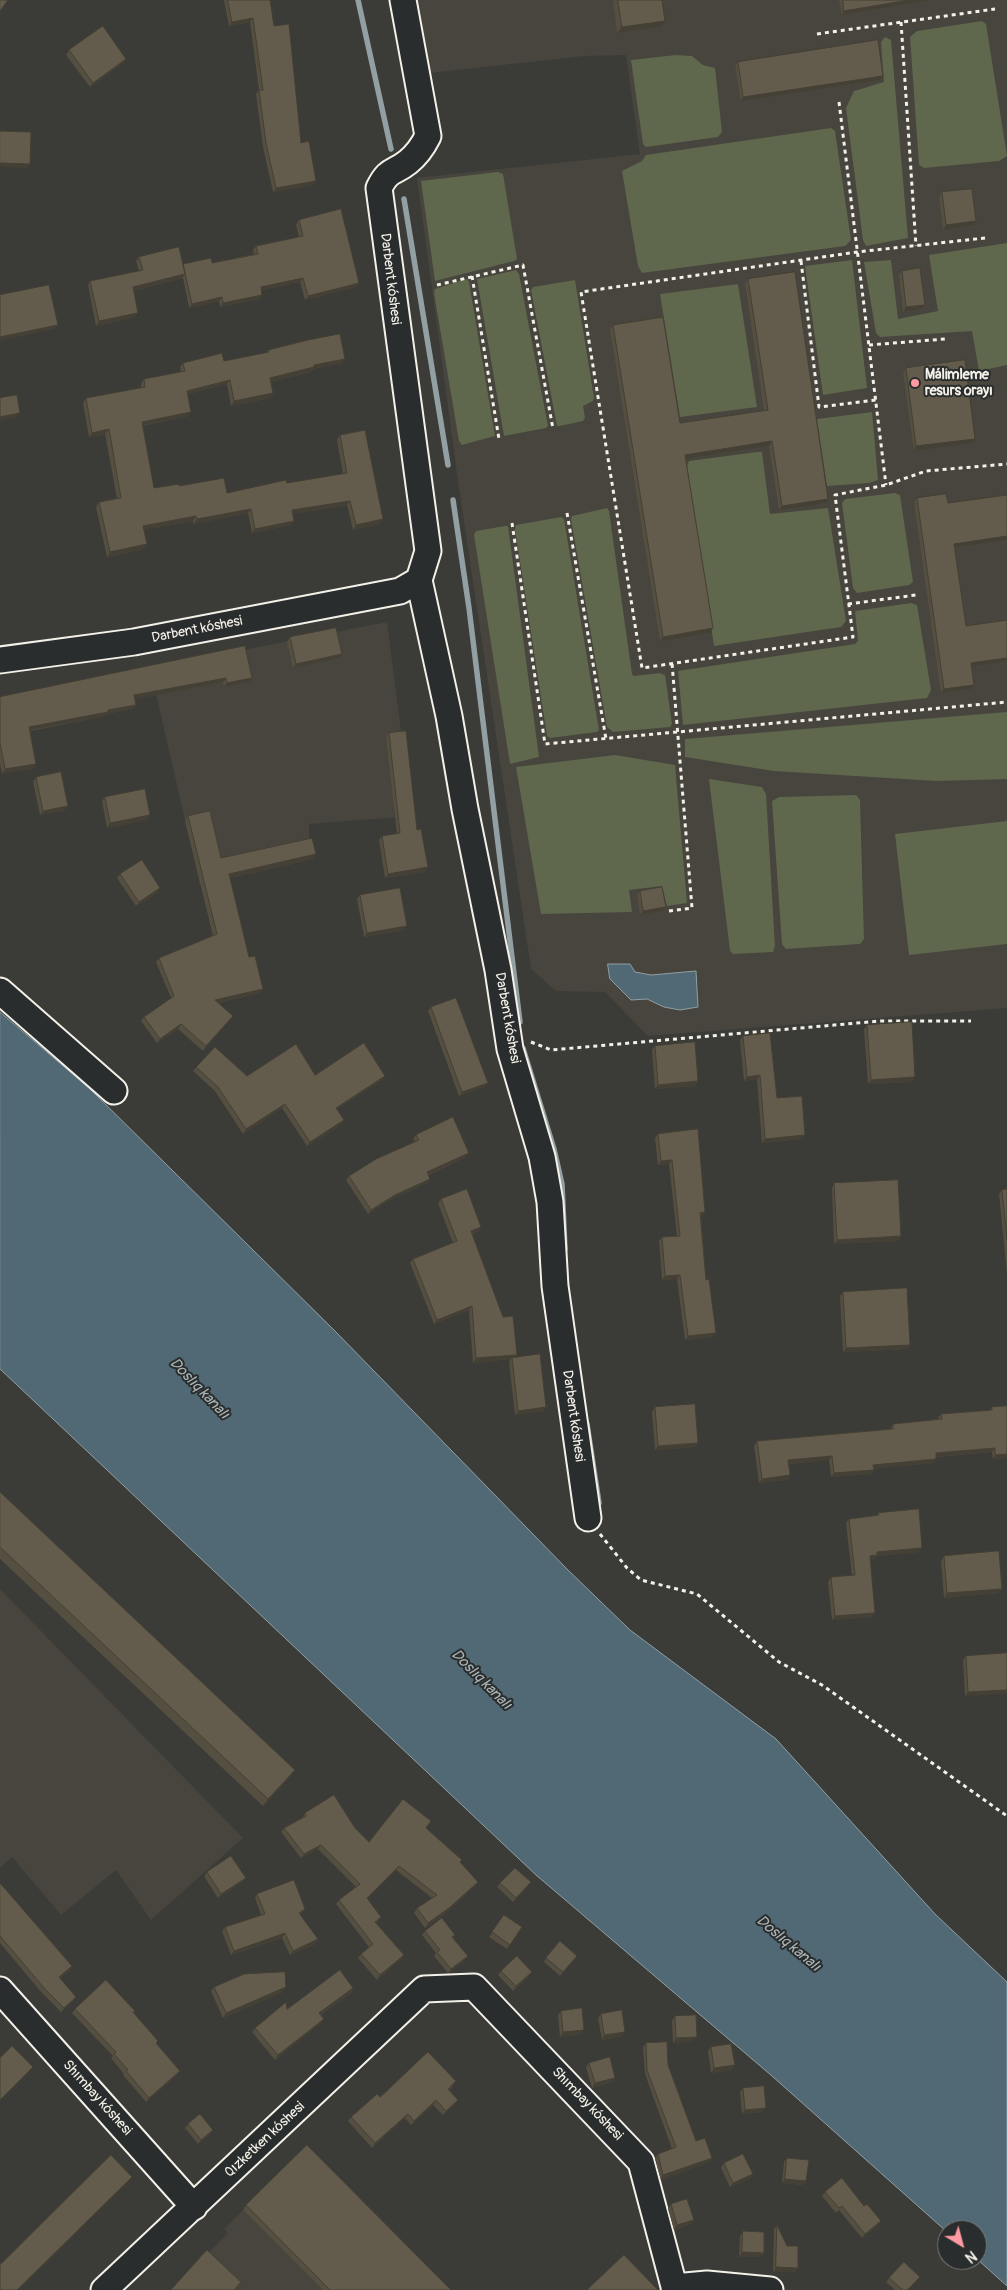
<!DOCTYPE html>
<html>
<head>
<meta charset="utf-8">
<style>
	body { margin:0 }
	#map { position:relative; width:1007px; height:2290px; overflow:hidden; background:#3b3b37; font-family:Pangolin,sans-serif }
	canvas { display:block }
	.north { position:absolute; left:937px; top:2220px; width:50px; height:50px; box-sizing:border-box; background:#2a2d2e; border:1px solid #7b7b78; border-radius:50%; rotate:143deg; font-size:14px; font-weight:700; line-height:20px; text-align:center; color:#f4f1e8 }
	.north::after { content:''; display:block; margin:auto; width:18px; height:22px; background:#ff9aa2; clip-path:polygon(50% 0,100% 100%,50% 72%,0 100%) }
</style>
</head>
<body>
<div id="map">
<canvas width="1007" height="2290"></canvas>
<div class="north">N</div>
</div>
<script>
const ctx = document.querySelector('canvas').getContext('2d');
ctx.lineJoin = 'round';
function fill(path, color) { ctx.fillStyle = color; ctx.fill(path, 'evenodd'); }
function trace(path, color, width, dash) { ctx.strokeStyle = color; ctx.lineWidth = width; ctx.lineCap = dash ? 'butt' : 'round'; ctx.setLineDash(dash || []); ctx.stroke(path); }
function write(font, color, halo, rows, align = 'center') {
  ctx.font = font + ' Pangolin,sans-serif'; ctx.lineWidth = 4; ctx.setLineDash([]); ctx.textBaseline = 'middle'; ctx.strokeStyle = halo; ctx.fillStyle = color; for (const [text, x, y, turn = 0] of rows) {
    ctx.save(); ctx.translate(x, y); ctx.rotate((+turn || 0) * Math.PI / 180); ctx.textAlign = isNaN(turn) ? turn : align; if (halo) ctx.strokeText(text, 0, 0); ctx.fillText(text, 0, 0); ctx.restore();
  }
}
fill(new Path2D(`
	M 417,0 L 1007,0 L 1007,1008 L 648,1036 L 605,992 L 556,991 L 531,969 L 459,488 L 417,178 L 640,154 L 626,55 L 585,56 L 429,73 Z
	M 387,622 L 412,816 L 309,824 L 309,842 L 313,859 L 200,885 L 150,668 Z
	M 0,1589 L 243,1838 L 151,1920 L 116,1870 L 61,1915 L 12,1857 L 0,1868 Z
	M 304,2149 L 444,2290 L 172,2290 L 228,2233 L 224,2229 Z`), '#47453d');
fill(new Path2D(`
	M 982,21 L 986,24 L 1007,156 L 999,161 L 924,168 L 919,165 L 910,37 L 917,31 Z
	M 885,37 L 891,40 L 908,238 L 866,246 L 863,240 L 846,108 L 854,91 L 884,82 L 881,42 Z
	M 676,55 L 692,56 L 703,65 L 715,68 L 722,132 L 718,137 L 646,147 L 643,144 L 631,60 Z
	M 831,128 L 835,131 L 851,240 L 845,246 L 642,273 L 638,266 L 622,171 L 642,161 L 646,155 Z
	M 498,172 L 503,174 L 517,259 L 514,261 L 435,281 L 421,181 Z
	M 1007,243 L 1007,365 L 979,371 L 972,331 L 880,337 L 876,333 L 864,262 L 891,260 L 898,319 L 938,311 L 929,255 Z
	M 852,260 L 867,388 L 823,395 L 805,266 Z
	M 516,270 L 519,274 L 548,426 L 546,428 L 504,436 L 477,279 Z
	M 467,279 L 469,282 L 495,436 L 462,445 L 459,441 L 434,293 L 435,289 Z
	M 575,280 L 594,398 L 593,401 L 583,406 L 585,418 L 583,421 L 560,426 L 557,426 L 531,290 L 533,287 Z
	M 738,284 L 757,407 L 680,417 L 660,294 Z
	M 872,412 L 878,480 L 869,483 L 827,486 L 817,419 Z
	M 757,452 L 762,452 L 770,514 L 828,508 L 846,621 L 841,627 L 714,646 L 687,466 L 689,461 Z
	M 895,493 L 900,495 L 913,582 L 909,585 L 857,593 L 853,588 L 842,503 L 845,499 Z
	M 607,508 L 609,511 L 632,674 L 634,676 L 660,673 L 665,675 L 672,724 L 670,727 L 613,732 L 607,727 L 571,519 L 572,516 Z
	M 561,517 L 564,519 L 599,730 L 597,732 L 550,738 L 547,736 L 515,529 L 516,525 Z
	M 505,526 L 508,526 L 539,757 L 510,764 L 474,535 L 476,531 Z
	M 911,603 L 917,605 L 931,690 L 927,698 L 683,725 L 678,671 L 855,644 L 858,641 L 855,611 Z
	M 1007,712 L 1007,779 L 936,781 L 774,771 L 685,757 L 685,739 Z
	M 615,755 L 675,765 L 687,903 L 667,906 L 662,886 L 629,890 L 632,912 L 541,914 L 516,767 Z
	M 709,779 L 762,787 L 766,794 L 775,946 L 773,952 L 733,954 L 730,951 Z
	M 856,795 L 860,800 L 864,939 L 860,944 L 786,949 L 782,944 L 772,801 L 779,797 Z
	M 1007,821 L 1007,944 L 909,955 L 895,834 Z`), '#5f674d');
const water = new Path2D(`
	M 608,964 L 630,964 L 635,972 L 651,975 L 696,971 L 698,1007 L 680,1010 L 664,1007 L 647,999 L 631,1000 L 610,979 Z
	M 0,1012 L 90,1089 L 335,1331 L 567,1569 L 630,1630 L 776,1739 L 935,1914 L 1007,1982 L 1007,2286 L 977,2259 L 977,2230 L 947,2230 L 947,2232 L 772,2076 L 536,1875 L 0,1369 Z`);
fill(water, '#516975');
trace(water, '#929fa3', 1);
trace(new Path2D(`
	M 358,0 L 391,149
	M 404,199 L 448,465
	M 453,500 L 469,608 L 520,1022
	M 523,1048 L 554,1149 L 562,1184 L 565,1249
	M 587,1424 L 599,1503`), '#929fa3', 5.5);
const minor = new Path2D(`
	M 403,0 L 428,136 C 423,146 418,154 408,162 C 393,174 389,168 379,188 L 428,551 L 419,580 L 449,716 L 465,809 L 498,970 L 510,1049 L 542,1157 L 550,1202 L 555,1286 L 588,1518
	M 0,660 L 134,642 L 400,591 L 419,580
	M 0,991 L 114,1091
	M 0,1990 L 194,2207
	M 674,2287 L 707,2284 L 770,2290
	M 104,2290 L 424,1989 L 474,1987 L 641,2162 L 675,2290`);
trace(minor, '#f4f1e8', 29);
trace(new Path2D(`
	M 901,22 L 916,246
	M 817,34 L 995,9
	M 839,102 L 886,485
	M 985,238 L 857,252 L 581,292 L 642,668 L 853,637 L 835,495 L 886,485 L 926,471 L 1007,464
	M 801,261 L 819,407 L 876,400
	M 472,276 L 499,439
	M 437,285 L 523,265 L 553,429
	M 869,345 L 945,339
	M 567,513 L 606,739
	M 512,523 L 545,744 L 1007,702
	M 848,604 L 916,595
	M 669,911 L 692,908 L 672,663
	M 531,1042 L 551,1050 L 880,1021 L 971,1021
	M 600,1534 L 627,1568 L 641,1580 L 697,1594 L 779,1662 L 822,1685 L 1007,1816`), '#f4f1e8', 3, [4, 4]);
trace(minor, '#2a2d2e', 25);
fill(new Path2D(`
	M 224,0 L 270,0 L 274,26 L 301,143 L 316,181 L 313,185 L 273,192 L 263,147 L 256,94 L 259,90 L 250,22 L 229,26 Z
	M 613,0 L 662,0 L 660,27 L 617,33 Z
	M 839,0 L 930,0 L 842,15 Z
	M 69,50 L 126,59 L 123,63 L 90,87 L 66,55 Z
	M 738,62 L 883,76 L 880,80 L 741,101 L 735,66 Z
	M 942,192 L 976,221 L 974,225 L 943,230 L 939,197 Z
	M 299,220 L 359,283 L 356,287 L 305,300 L 300,282 L 262,290 L 260,299 L 220,307 L 219,301 L 189,308 L 183,278 L 133,291 L 135,317 L 96,326 L 88,285 L 90,281 L 139,271 L 136,261 L 139,257 L 183,264 L 212,263 L 254,254 L 253,250 L 256,246 L 299,237 L 296,225 Z
	M 902,271 L 925,305 L 922,309 L 903,312 L 899,275 Z
	M 748,279 L 826,503 L 779,510 L 769,446 L 686,458 L 710,633 L 660,641 L 610,329 L 613,325 L 680,423 L 764,410 L 745,284 Z
	M 268,350 L 342,363 L 313,369 L 311,372 L 271,382 L 273,393 L 270,398 L 231,406 L 227,384 L 188,394 L 188,416 L 142,426 L 154,488 L 179,486 L 227,493 L 343,474 L 337,440 L 340,435 L 380,524 L 353,530 L 347,505 L 293,514 L 294,521 L 291,525 L 252,533 L 248,513 L 193,524 L 193,521 L 144,530 L 144,549 L 107,557 L 96,507 L 99,502 L 117,498 L 105,434 L 89,437 L 83,403 L 86,398 L 141,388 L 141,384 L 144,379 L 181,372 L 180,367 L 183,363 L 224,361 L 266,353 Z
	M 906,368 L 972,443 L 914,451 L 903,372 Z
	M 917,498 L 948,503 L 1007,540 L 954,548 L 972,667 L 971,689 L 941,693 L 914,502 Z
	M 290,637 L 342,654 L 339,658 L 293,668 L 287,642 Z
	M 245,646 L 249,682 L 224,687 L 223,682 L 134,699 L 136,705 L 133,709 L 107,714 L 105,716 L 30,731 L 36,764 L 33,768 L 2,774 L 0,764 L 0,697 Z
	M 389,733 L 417,830 L 425,872 L 385,878 L 379,840 L 382,836 L 397,834 L 386,737 Z
	M 36,777 L 65,810 L 40,815 L 33,782 Z
	M 105,797 L 147,820 L 107,828 L 102,801 Z
	M 188,816 L 221,858 L 316,854 L 313,859 L 230,878 L 249,957 L 263,989 L 260,993 L 218,1003 L 233,1016 L 203,1051 L 178,1029 L 157,1043 L 141,1021 L 144,1017 L 171,998 L 156,962 L 159,958 L 213,936 L 185,821 Z
	M 120,874 L 157,893 L 136,906 L 117,878 Z
	M 640,891 L 666,907 L 663,911 L 640,915 L 637,895 Z
	M 360,895 L 404,930 L 364,937 L 357,899 Z
	M 431,1007 L 485,1087 L 459,1096 L 428,1011 Z
	M 867,1025 L 912,1082 L 868,1084 L 864,1029 Z
	M 743,1036 L 777,1098 L 805,1135 L 802,1139 L 762,1143 L 757,1079 L 744,1081 L 740,1040 Z
	M 655,1046 L 698,1081 L 695,1086 L 655,1089 L 652,1050 Z
	M 196,1067 L 247,1076 L 315,1075 L 382,1080 L 337,1109 L 344,1120 L 341,1125 L 307,1146 L 282,1108 L 243,1134 L 215,1091 L 193,1071 Z
	M 658,1134 L 705,1212 L 702,1216 L 701,1216 L 706,1280 L 716,1333 L 713,1337 L 685,1340 L 677,1279 L 662,1280 L 659,1241 L 662,1237 L 677,1236 L 669,1164 L 658,1165 L 655,1138 Z
	M 416,1135 L 466,1157 L 428,1175 L 430,1179 L 427,1183 L 392,1199 L 368,1214 L 346,1180 L 349,1176 L 415,1141 L 413,1139 Z
	M 834,1183 L 901,1236 L 898,1241 L 834,1244 L 832,1188 Z
	M 1007,1189 L 1007,1274 L 999,1194 L 1002,1190 Z
	M 441,1199 L 481,1227 L 478,1231 L 472,1234 L 517,1355 L 515,1357 L 546,1407 L 543,1411 L 515,1415 L 509,1362 L 510,1359 L 473,1363 L 469,1310 L 434,1324 L 410,1263 L 413,1259 L 453,1243 L 438,1203 Z
	M 843,1292 L 910,1345 L 907,1349 L 843,1352 L 840,1296 Z
	M 655,1407 L 698,1443 L 695,1447 L 655,1450 L 652,1412 Z
	M 992,1407 L 1007,1458 L 993,1459 L 992,1452 L 936,1457 L 934,1463 L 874,1468 L 874,1470 L 871,1474 L 831,1477 L 829,1460 L 789,1464 L 790,1475 L 787,1480 L 759,1483 L 754,1446 L 757,1441 L 890,1429 L 893,1424 L 938,1420 L 938,1418 L 941,1414 L 990,1410 Z
	M 0,1492 L 290,1777 L 263,1806 L 0,1559 Z
	M 878,1513 L 919,1552 L 877,1556 L 874,1560 L 870,1560 L 875,1613 L 872,1617 L 832,1620 L 828,1582 L 831,1577 L 852,1576 L 846,1523 L 849,1519 L 876,1516 Z
	M 944,1556 L 999,1593 L 944,1598 L 941,1561 Z
	M 1007,1653 L 965,1696 L 963,1660 L 966,1656 Z
	M 305,1813 L 355,1828 L 369,1842 L 426,1828 L 460,1862 L 475,1886 L 447,1912 L 425,1928 L 414,1913 L 417,1908 L 432,1898 L 396,1870 L 367,1899 L 381,1917 L 376,1923 L 404,1955 L 401,1959 L 377,1980 L 358,1958 L 361,1954 L 369,1947 L 336,1904 L 339,1900 L 356,1887 L 318,1849 L 301,1858 L 281,1832 L 284,1828 L 302,1818 Z
	M 207,1872 L 243,1882 L 218,1898 L 204,1876 Z
	M 0,1883 L 72,1966 L 69,1971 L 60,1978 L 73,2001 L 61,2012 L 42,1993 L 0,1943 Z
	M 500,1883 L 528,1886 L 513,1902 L 497,1887 Z
	M 257,1894 L 305,1909 L 300,1914 L 315,1944 L 290,1955 L 282,1938 L 231,1955 L 222,1931 L 225,1927 L 261,1915 L 255,1898 Z
	M 504,1915 L 522,1927 L 507,1949 L 489,1937 Z
	M 425,1931 L 453,1937 L 465,1960 L 448,1973 L 434,1956 L 436,1953 L 422,1935 Z
	M 577,1956 L 560,1976 L 544,1962 L 546,1958 Z
	M 501,1971 L 529,1977 L 513,1991 L 498,1975 Z
	M 214,1987 L 283,1992 L 223,2018 L 211,1991 Z
	M 353,1988 L 351,1993 L 320,2015 L 321,2023 L 275,2060 L 252,2032 L 255,2028 L 287,2009 Z
	M 75,2009 L 135,2011 L 133,2013 L 156,2044 L 177,2075 L 146,2102 L 123,2075 L 124,2074 L 111,2058 L 113,2056 L 72,2013 Z
	M 561,2011 L 581,2034 L 560,2037 L 558,2015 Z
	M 601,2014 L 622,2036 L 602,2040 L 598,2018 Z
	M 675,2016 L 694,2041 L 673,2043 L 672,2021 Z
	M 646,2043 L 668,2065 L 696,2141 L 712,2158 L 709,2162 L 661,2180 L 655,2159 L 658,2154 L 672,2149 L 645,2074 L 643,2047 Z
	M 711,2047 L 732,2070 L 711,2073 L 708,2051 Z
	M 589,2063 L 612,2082 L 592,2088 L 586,2067 Z
	M 453,2086 L 449,2090 L 458,2100 L 455,2104 L 443,2115 L 433,2105 L 411,2125 L 405,2118 L 372,2148 L 348,2121 L 351,2117 L 380,2097 Z
	M 743,2088 L 763,2112 L 742,2114 L 740,2092 Z
	M 188,2124 L 213,2130 L 210,2134 L 198,2144 L 185,2128 Z
	M 787,2158 L 804,2185 L 782,2183 L 784,2162 Z
	M 724,2163 L 753,2174 L 750,2178 L 730,2187 L 721,2168 Z
	M 825,2192 L 878,2225 L 862,2238 L 839,2210 L 836,2213 L 822,2196 Z
	M 671,2204 L 694,2220 L 691,2224 L 674,2230 L 668,2209 Z
	M 246,2205 L 451,2290 L 323,2290 L 243,2210 Z
	M 777,2225 L 795,2272 L 773,2272 L 774,2229 Z
	M 743,2231 L 761,2257 L 739,2257 L 740,2236 Z
	M 920,2277 L 908,2290 L 895,2290 L 886,2282 L 889,2278 Z`), '#554f41');
fill(new Path2D(`
	M 909,0 L 930,0 L 842,15 L 844,11 Z
	M 253,18 L 250,22 L 229,26 L 232,22 Z
	M 665,21 L 660,27 L 617,33 L 622,27 Z
	M 126,59 L 123,63 L 90,87 L 93,83 Z
	M 883,76 L 880,80 L 741,101 L 743,97 Z
	M 0,163 L 30,164 L 27,168 L 0,167 Z
	M 316,181 L 313,185 L 273,192 L 276,188 Z
	M 976,221 L 974,225 L 943,230 L 946,225 Z
	M 185,274 L 182,278 L 130,292 L 133,287 Z
	M 303,278 L 300,282 L 258,291 L 261,287 Z
	M 359,283 L 356,287 L 305,300 L 308,296 Z
	M 262,295 L 260,299 L 220,307 L 223,303 Z
	M 222,297 L 219,301 L 189,308 L 192,304 Z
	M 925,305 L 922,309 L 903,312 L 906,307 Z
	M 138,313 L 135,317 L 96,326 L 99,321 Z
	M 58,325 L 55,329 L 0,341 L 0,337 Z
	M 345,359 L 342,363 L 313,369 L 311,372 L 267,383 L 270,378 L 314,365 Z
	M 230,380 L 227,384 L 184,395 L 187,391 Z
	M 273,393 L 270,398 L 231,406 L 234,401 Z
	M 191,412 L 188,416 L 139,426 L 142,422 Z
	M 20,413 L 17,417 L 0,421 L 0,417 Z
	M 109,429 L 105,434 L 89,437 L 92,433 Z
	M 975,439 L 972,443 L 914,451 L 916,446 Z
	M 772,441 L 769,446 L 682,459 L 685,455 Z
	M 828,499 L 826,503 L 779,510 L 782,506 Z
	M 350,501 L 347,505 L 289,515 L 292,510 Z
	M 251,509 L 248,513 L 193,524 L 197,519 Z
	M 196,516 L 193,521 L 140,531 L 143,526 Z
	M 383,519 L 380,524 L 353,530 L 356,525 Z
	M 294,521 L 291,525 L 252,533 L 255,529 Z
	M 1007,536 L 1007,540 L 951,548 L 954,544 Z
	M 147,544 L 144,549 L 107,557 L 110,552 Z
	M 713,628 L 710,633 L 660,641 L 663,637 Z
	M 342,654 L 339,658 L 293,668 L 296,664 Z
	M 1007,658 L 1007,661 L 968,667 L 971,663 Z
	M 226,678 L 223,682 L 131,700 L 134,695 Z
	M 252,678 L 249,682 L 224,687 L 227,683 Z
	M 974,685 L 971,689 L 941,693 L 944,689 Z
	M 136,705 L 133,709 L 107,714 L 105,716 L 26,731 L 29,727 Z
	M 36,764 L 33,768 L 2,774 L 5,769 Z
	M 68,806 L 65,810 L 40,815 L 43,811 Z
	M 150,815 L 147,820 L 107,828 L 110,823 Z
	M 316,854 L 313,859 L 226,879 L 229,874 Z
	M 428,867 L 425,872 L 385,878 L 388,874 Z
	M 160,888 L 157,893 L 136,906 L 139,902 Z
	M 666,907 L 663,911 L 640,915 L 643,911 Z
	M 407,926 L 404,930 L 364,937 L 367,933 Z
	M 263,989 L 260,993 L 212,1004 L 215,1000 Z
	M 233,1016 L 230,1020 L 203,1051 L 206,1046 Z
	M 181,1024 L 178,1029 L 157,1043 L 160,1039 Z
	M 760,1075 L 757,1079 L 744,1081 L 747,1077 Z
	M 385,1076 L 382,1080 L 333,1112 L 336,1108 Z
	M 915,1077 L 912,1082 L 868,1084 L 871,1080 Z
	M 698,1081 L 695,1086 L 655,1089 L 658,1085 Z
	M 488,1083 L 485,1087 L 459,1096 L 462,1092 Z
	M 285,1104 L 282,1108 L 243,1134 L 246,1129 Z
	M 344,1120 L 341,1125 L 307,1146 L 310,1142 Z
	M 805,1135 L 802,1139 L 762,1143 L 765,1139 Z
	M 469,1153 L 466,1157 L 424,1176 L 427,1172 Z
	M 672,1160 L 669,1164 L 658,1165 L 661,1161 Z
	M 430,1179 L 427,1183 L 392,1199 L 368,1214 L 371,1210 L 395,1195 Z
	M 705,1212 L 702,1216 L 698,1217 L 700,1213 Z
	M 481,1227 L 478,1231 L 468,1235 L 471,1231 Z
	M 901,1236 L 898,1241 L 834,1244 L 837,1240 Z
	M 680,1275 L 677,1279 L 662,1280 L 665,1276 Z
	M 472,1306 L 469,1310 L 434,1324 L 437,1320 Z
	M 716,1333 L 713,1337 L 685,1340 L 688,1336 Z
	M 910,1345 L 907,1349 L 843,1352 L 846,1348 Z
	M 517,1355 L 514,1359 L 512,1358 L 510,1359 L 473,1363 L 476,1358 Z
	M 546,1407 L 543,1411 L 515,1415 L 518,1411 Z
	M 698,1443 L 695,1447 L 655,1450 L 658,1446 Z
	M 995,1448 L 992,1452 L 933,1457 L 936,1453 Z
	M 1007,1454 L 1007,1458 L 993,1459 L 995,1455 Z
	M 832,1456 L 829,1460 L 785,1464 L 788,1460 Z
	M 936,1459 L 934,1463 L 870,1469 L 873,1465 Z
	M 874,1470 L 871,1474 L 831,1477 L 834,1473 Z
	M 790,1475 L 787,1480 L 759,1483 L 762,1479 Z
	M 922,1548 L 919,1552 L 877,1556 L 874,1560 L 867,1560 L 870,1556 L 877,1552 Z
	M 1002,1589 L 999,1593 L 944,1598 L 947,1593 Z
	M 875,1613 L 872,1617 L 832,1620 L 835,1616 Z
	M 1007,1690 L 1007,1694 L 965,1696 L 968,1692 Z
	M 295,1770 L 290,1777 L 263,1806 L 268,1799 Z
	M 321,1845 L 318,1849 L 301,1858 L 304,1854 Z
	M 399,1866 L 396,1870 L 364,1902 L 367,1898 Z
	M 246,1878 L 243,1882 L 218,1898 L 221,1894 Z
	M 478,1882 L 475,1886 L 447,1912 L 425,1928 L 428,1923 Z
	M 285,1933 L 282,1938 L 231,1955 L 234,1951 Z
	M 318,1939 L 315,1944 L 290,1955 L 293,1951 Z
	M 404,1955 L 401,1959 L 377,1980 L 380,1975 Z
	M 468,1956 L 465,1960 L 448,1973 L 451,1969 Z
	M 72,1966 L 69,1971 L 56,1981 L 59,1977 Z
	M 532,1972 L 529,1977 L 513,1991 L 516,1986 Z
	M 286,1987 L 283,1992 L 223,2018 L 226,2013 Z
	M 353,1988 L 351,1993 L 316,2017 L 319,2013 Z
	M 76,1997 L 73,2001 L 61,2012 L 64,2008 Z
	M 324,2019 L 321,2023 L 275,2060 L 278,2055 Z
	M 584,2030 L 581,2034 L 560,2037 L 563,2032 Z
	M 625,2032 L 622,2036 L 602,2040 L 604,2035 Z
	M 697,2037 L 694,2041 L 673,2043 L 676,2038 Z
	M 735,2065 L 732,2070 L 711,2073 L 714,2068 Z
	M 33,2067 L 30,2071 L 0,2101 L 0,2100 Z
	M 180,2071 L 177,2075 L 146,2102 L 149,2098 Z
	M 615,2078 L 612,2082 L 592,2088 L 595,2083 Z
	M 436,2100 L 433,2105 L 411,2125 L 414,2121 Z
	M 458,2100 L 455,2104 L 443,2115 L 446,2111 Z
	M 766,2108 L 763,2112 L 742,2114 L 745,2110 Z
	M 408,2114 L 405,2118 L 372,2148 L 375,2143 Z
	M 213,2130 L 210,2134 L 198,2144 L 201,2140 Z
	M 712,2158 L 709,2162 L 661,2180 L 663,2175 Z
	M 753,2174 L 750,2178 L 730,2187 L 733,2183 Z
	M 132,2177 L 129,2181 L 19,2290 L 17,2290 Z
	M 785,2179 L 806,2181 L 804,2185 L 782,2183 Z
	M 694,2220 L 691,2224 L 674,2230 L 677,2225 Z
	M 881,2221 L 878,2225 L 862,2238 L 865,2234 Z
	M 742,2252 L 764,2253 L 761,2257 L 739,2257 Z
	M 776,2267 L 798,2268 L 795,2272 L 773,2272 Z`), '#454035');
const building = new Path2D(`
	M 0,0 L 8,0 L 0,11 Z
	M 228,0 L 270,0 L 274,26 L 289,24 L 301,143 L 309,141 L 316,181 L 276,188 L 266,143 L 259,90 L 263,90 L 253,18 L 232,22 Z
	M 618,0 L 662,0 L 665,21 L 622,27 Z
	M 843,0 L 909,0 L 844,11 Z
	M 103,26 L 126,59 L 93,83 L 69,50 Z
	M 878,40 L 883,76 L 743,97 L 738,62 Z
	M 0,131 L 31,132 L 30,164 L 0,163 Z
	M 972,189 L 976,221 L 946,225 L 942,192 Z
	M 341,209 L 359,283 L 308,296 L 303,278 L 261,287 L 262,295 L 223,303 L 222,297 L 192,304 L 183,264 L 211,258 L 212,263 L 258,254 L 256,246 L 303,236 L 299,220 Z
	M 179,247 L 185,274 L 133,287 L 138,313 L 99,321 L 90,281 L 143,270 L 139,257 Z
	M 920,268 L 925,305 L 906,307 L 902,271 Z
	M 795,272 L 828,499 L 782,506 L 772,441 L 685,455 L 713,628 L 663,637 L 613,325 L 663,317 L 680,423 L 768,410 L 748,279 Z
	M 49,285 L 58,325 L 0,337 L 0,295 Z
	M 340,334 L 345,359 L 314,365 L 314,367 L 270,378 L 273,393 L 234,401 L 230,380 L 187,391 L 191,412 L 142,422 L 154,488 L 179,484 L 179,486 L 224,478 L 227,493 L 286,480 L 287,483 L 347,473 L 340,435 L 365,430 L 383,519 L 356,525 L 350,501 L 292,510 L 294,521 L 255,529 L 251,509 L 197,519 L 196,516 L 143,526 L 147,544 L 110,552 L 99,502 L 121,498 L 109,429 L 92,433 L 86,398 L 145,387 L 144,379 L 185,371 L 183,363 L 222,353 L 224,361 L 269,352 L 268,350 L 308,340 Z
	M 965,360 L 975,439 L 916,446 L 906,368 Z
	M 17,395 L 20,413 L 0,417 L 0,398 Z
	M 946,494 L 948,503 L 1007,495 L 1007,536 L 954,544 L 966,626 L 1007,620 L 1007,658 L 971,663 L 974,685 L 944,689 L 917,498 Z
	M 336,628 L 342,654 L 296,664 L 290,637 Z
	M 245,646 L 252,678 L 227,683 L 226,678 L 134,695 L 136,705 L 108,710 L 108,712 L 29,727 L 36,764 L 5,769 L 0,743 L 0,697 Z
	M 406,731 L 417,830 L 421,829 L 428,867 L 388,874 L 382,836 L 400,833 L 389,733 Z
	M 61,772 L 68,806 L 43,811 L 36,777 Z
	M 145,789 L 150,815 L 110,823 L 105,797 Z
	M 210,811 L 221,858 L 312,838 L 316,854 L 229,874 L 249,957 L 255,956 L 263,989 L 215,1000 L 233,1016 L 206,1046 L 181,1024 L 160,1039 L 144,1017 L 174,996 L 159,958 L 217,934 L 188,816 Z
	M 142,860 L 160,888 L 139,902 L 120,874 Z
	M 662,887 L 666,907 L 643,911 L 640,891 Z
	M 400,888 L 407,926 L 367,933 L 360,895 Z
	M 456,998 L 488,1083 L 462,1092 L 431,1007 Z
	M 912,1022 L 915,1077 L 871,1080 L 867,1025 Z
	M 770,1033 L 777,1098 L 802,1096 L 805,1135 L 765,1139 L 760,1075 L 747,1077 L 743,1036 Z
	M 695,1042 L 698,1081 L 658,1085 L 655,1046 Z
	M 364,1043 L 385,1076 L 336,1108 L 344,1120 L 310,1142 L 285,1104 L 246,1129 L 218,1087 L 196,1067 L 215,1047 L 247,1076 L 296,1044 L 315,1075 Z
	M 453,1117 L 469,1153 L 427,1172 L 430,1179 L 395,1195 L 371,1210 L 349,1176 L 376,1159 L 419,1140 L 416,1135 Z
	M 698,1129 L 705,1212 L 700,1213 L 706,1280 L 709,1279 L 716,1333 L 688,1336 L 680,1275 L 665,1276 L 662,1237 L 680,1236 L 672,1160 L 661,1161 L 658,1134 Z
	M 898,1180 L 901,1236 L 837,1240 L 834,1183 Z
	M 467,1189 L 481,1227 L 471,1231 L 503,1317 L 513,1316 L 517,1355 L 476,1358 L 472,1306 L 437,1320 L 413,1259 L 457,1241 L 441,1199 Z
	M 1007,1189 L 1007,1240 L 1002,1190 Z
	M 907,1288 L 910,1345 L 846,1348 L 843,1292 Z
	M 540,1354 L 546,1407 L 518,1411 L 512,1358 Z
	M 695,1404 L 698,1443 L 658,1446 L 655,1407 Z
	M 1007,1406 L 1007,1454 L 995,1455 L 995,1448 L 936,1453 L 936,1459 L 873,1465 L 874,1470 L 834,1473 L 832,1456 L 788,1460 L 790,1475 L 762,1479 L 757,1441 L 893,1429 L 893,1424 L 942,1419 L 941,1414 L 992,1410 L 992,1407 Z
	M 0,1492 L 295,1770 L 268,1799 L 0,1547 Z
	M 919,1509 L 922,1548 L 877,1552 L 877,1555 L 870,1556 L 875,1613 L 835,1616 L 831,1577 L 855,1575 L 849,1519 L 879,1515 L 878,1513 Z
	M 999,1551 L 1002,1589 L 947,1593 L 944,1556 Z
	M 1007,1653 L 1007,1690 L 968,1692 L 966,1656 Z
	M 334,1795 L 355,1828 L 369,1842 L 403,1799 L 431,1821 L 426,1828 L 462,1860 L 460,1862 L 478,1882 L 449,1908 L 428,1923 L 417,1908 L 437,1895 L 399,1866 L 367,1898 L 381,1917 L 375,1922 L 404,1955 L 380,1975 L 361,1954 L 373,1944 L 339,1900 L 360,1884 L 321,1845 L 304,1854 L 284,1828 L 306,1816 L 305,1813 Z
	M 231,1856 L 246,1878 L 221,1894 L 207,1872 Z
	M 515,1868 L 531,1882 L 516,1898 L 500,1883 Z
	M 294,1880 L 305,1909 L 299,1913 L 318,1939 L 293,1951 L 285,1933 L 234,1951 L 225,1927 L 265,1914 L 257,1894 Z
	M 0,1883 L 72,1966 L 59,1977 L 76,1997 L 64,2008 L 45,1989 L 0,1936 Z
	M 504,1915 L 522,1927 L 510,1945 L 492,1932 Z
	M 442,1918 L 455,1935 L 452,1937 L 468,1956 L 451,1969 L 437,1952 L 440,1950 L 425,1931 Z
	M 560,1941 L 577,1956 L 563,1972 L 546,1958 Z
	M 517,1956 L 532,1972 L 516,1986 L 501,1971 Z
	M 340,1970 L 353,1988 L 319,2013 L 324,2019 L 278,2055 L 255,2028 L 286,2002 L 287,2009 Z
	M 285,1972 L 286,1987 L 226,2013 L 214,1987 L 244,1974 Z
	M 106,1980 L 135,2011 L 133,2012 L 158,2041 L 156,2043 L 180,2071 L 149,2098 L 126,2071 L 128,2070 L 114,2054 L 116,2052 L 75,2009 Z
	M 582,2008 L 584,2030 L 563,2032 L 561,2011 Z
	M 622,2010 L 625,2032 L 604,2035 L 601,2014 Z
	M 696,2015 L 697,2037 L 676,2038 L 675,2016 Z
	M 667,2042 L 668,2065 L 696,2141 L 705,2138 L 712,2158 L 663,2175 L 658,2154 L 676,2147 L 647,2070 L 646,2043 Z
	M 731,2044 L 735,2065 L 714,2068 L 711,2047 Z
	M 12,2046 L 33,2067 L 0,2100 L 0,2058 Z
	M 428,2052 L 456,2081 L 448,2089 L 458,2100 L 446,2111 L 436,2100 L 414,2121 L 408,2114 L 375,2143 L 351,2117 L 377,2094 L 380,2097 Z
	M 610,2057 L 615,2078 L 595,2083 L 589,2063 Z
	M 764,2086 L 766,2108 L 745,2110 L 743,2088 Z
	M 200,2114 L 213,2130 L 201,2140 L 188,2124 Z
	M 307,2145 L 451,2290 L 330,2290 L 246,2205 Z
	M 743,2154 L 753,2174 L 733,2183 L 724,2163 Z
	M 111,2155 L 132,2177 L 17,2290 L 0,2290 L 0,2265 Z
	M 787,2158 L 809,2160 L 806,2181 L 785,2179 Z
	M 842,2178 L 864,2206 L 867,2204 L 881,2221 L 865,2234 L 842,2206 L 839,2208 L 825,2192 Z
	M 687,2199 L 694,2220 L 677,2225 L 671,2204 Z
	M 777,2225 L 787,2246 L 798,2246 L 798,2268 L 776,2267 Z
	M 743,2231 L 764,2232 L 764,2253 L 742,2252 Z
	M 207,2250 L 241,2282 L 234,2290 L 171,2290 Z
	M 624,2255 L 658,2290 L 587,2290 Z
	M 904,2262 L 920,2277 L 907,2290 L 903,2290 L 889,2278 Z`);
fill(building, '#635c4c');
trace(building, '#454035', 1);
for (const [x, y, r, color] of [
	[915,383,5,"#ff9aa2"]
]) { const dot = new Path2D(); dot.arc(x, y, r, 0, 2 * Math.PI); ctx.fillStyle = color; ctx.fill(dot); trace(dot, '#2a2d2e', 2); }
write('14px', '#f4f1e8', '#2a2d2e', [
	["Darbent kóshesi",390,279,83],
	["Darbent kóshesi",197,630,-11],
	["Darbent kóshesi",507,1018,80],
	["Darbent kóshesi",573,1416,82],
	["Shımbay kóshesi",97,2098,48],
	["Shımbay kóshesi",587,2104,46],
	["Qızketken kóshesi",265,2140,-43]
]);
write('bold 14px', '#f4f1e8', '#2a2d2e', [
	["Málimleme",925,375],
	["resurs orayı",925,391]
], 'left');
write('italic 15px', '#abb4b4', '#2a2d2e', [
	["Doslıq kanalı",199,1389,46],
	["Doslıq kanalı",481,1680,45],
	["Doslıq kanalı",788,1944,40]
]);
</script>
</body>
</html>
